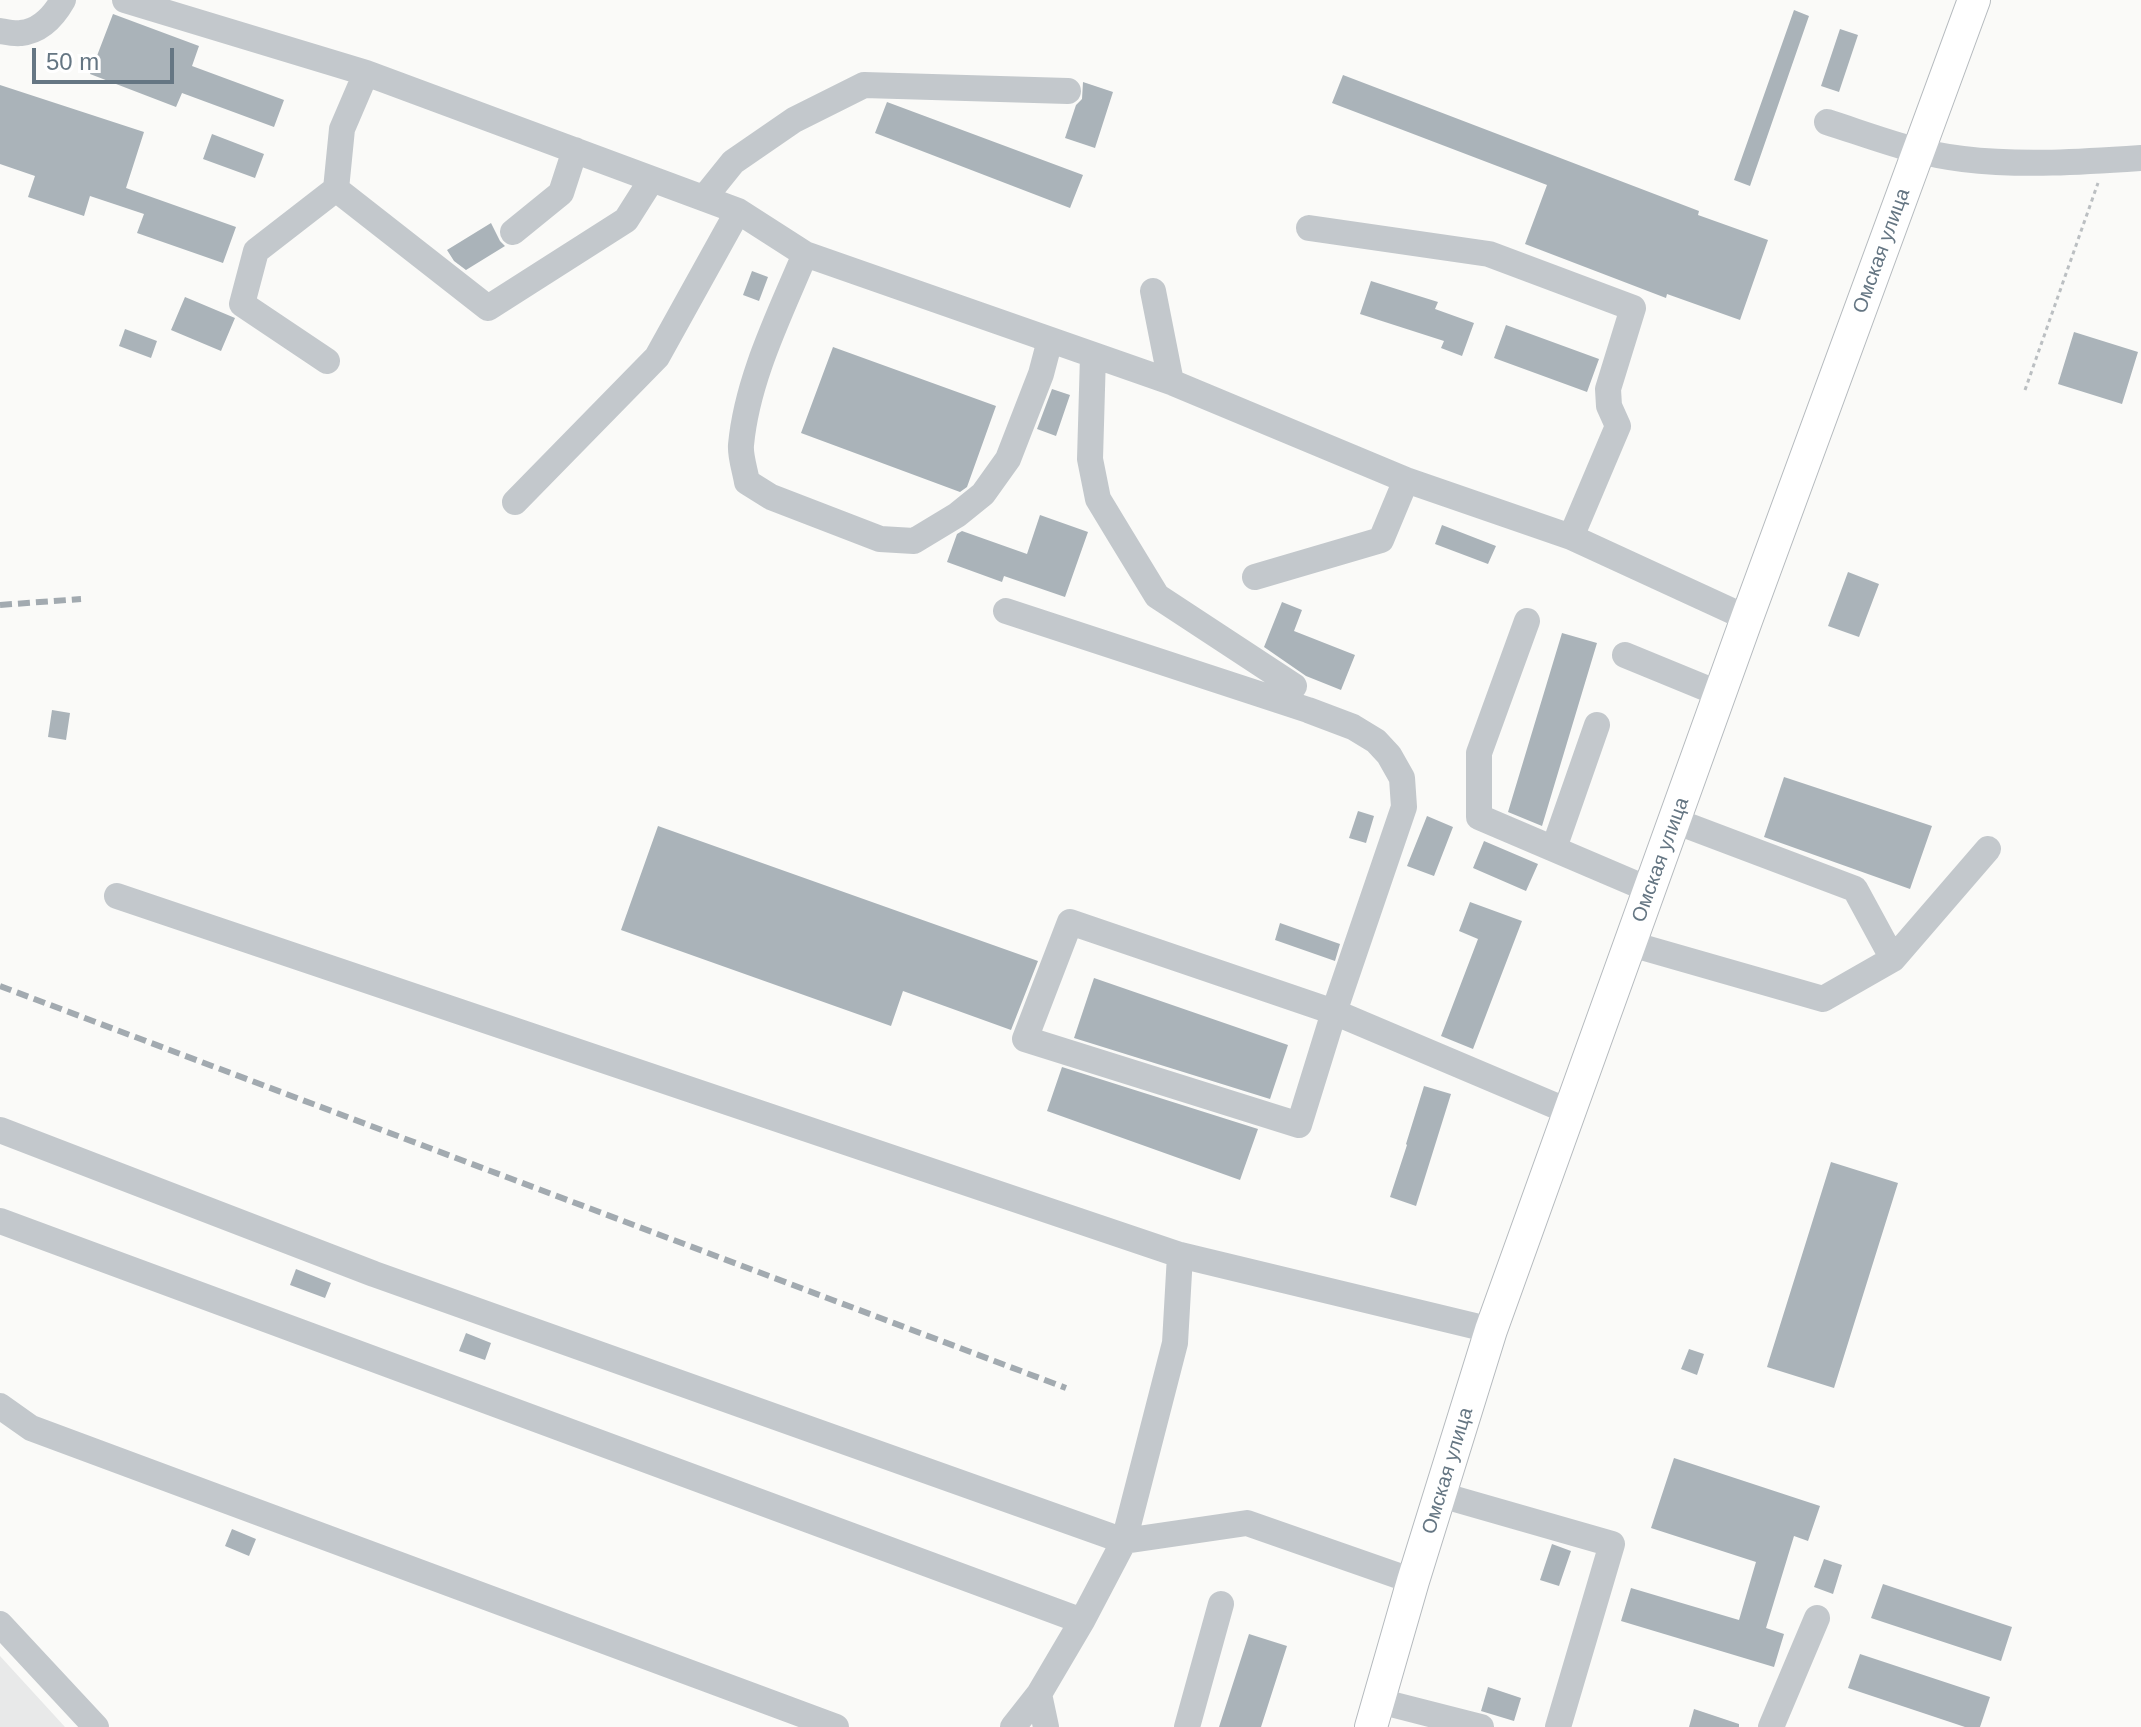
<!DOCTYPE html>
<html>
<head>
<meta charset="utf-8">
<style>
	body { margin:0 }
	#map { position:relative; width:2141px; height:1727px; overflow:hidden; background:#fafaf8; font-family:Helvetica,sans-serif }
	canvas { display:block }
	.scale { position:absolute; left:32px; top:48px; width:142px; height:36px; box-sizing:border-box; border:4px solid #657683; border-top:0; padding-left:10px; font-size:24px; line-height:28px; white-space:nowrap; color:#657683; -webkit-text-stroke:6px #fff; paint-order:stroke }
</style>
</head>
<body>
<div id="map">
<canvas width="2141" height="1727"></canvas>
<div class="scale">50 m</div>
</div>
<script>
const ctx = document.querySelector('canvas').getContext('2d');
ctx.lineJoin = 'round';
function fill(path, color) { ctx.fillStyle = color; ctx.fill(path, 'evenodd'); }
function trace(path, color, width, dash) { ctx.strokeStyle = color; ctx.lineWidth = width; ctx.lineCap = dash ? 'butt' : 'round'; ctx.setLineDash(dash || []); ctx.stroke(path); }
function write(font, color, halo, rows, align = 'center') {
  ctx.font = font + ' Helvetica,sans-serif'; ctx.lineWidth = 8; ctx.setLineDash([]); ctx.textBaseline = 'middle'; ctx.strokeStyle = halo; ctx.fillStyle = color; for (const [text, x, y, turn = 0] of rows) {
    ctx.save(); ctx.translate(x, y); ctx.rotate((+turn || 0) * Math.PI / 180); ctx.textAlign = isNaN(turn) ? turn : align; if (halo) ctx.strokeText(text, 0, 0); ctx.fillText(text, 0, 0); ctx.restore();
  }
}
fill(new Path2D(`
	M 0,1656 L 65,1727 L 0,1727 Z`), '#e8e9e9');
fill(new Path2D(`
	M 1794,10 L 1809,16 L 1750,186 L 1734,180 Z
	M 113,14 L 199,46 L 192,66 L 284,100 L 274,127 L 182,93 L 176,107 L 90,74 Z
	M 1840,29 L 1858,35 L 1839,92 L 1821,86 Z
	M 1343,75 L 1699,211 L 1698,215 L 1768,240 L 1740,320 L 1667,294 L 1666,298 L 1525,244 L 1547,185 L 1332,103 Z
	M 1083,82 L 1113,92 L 1095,148 L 1065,138 L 1076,105 L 1082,99 Z
	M 0,85 L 144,132 L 126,188 L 236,227 L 223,263 L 137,233 L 144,214 L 90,196 L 84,216 L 28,197 L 35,176 L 0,164 Z
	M 887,102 L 1083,175 L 1070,208 L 875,133 Z
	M 212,134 L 264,154 L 255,178 L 203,159 Z
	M 491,223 L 500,241 L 505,246 L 466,270 L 454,261 L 447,250 Z
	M 752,271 L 768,277 L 759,301 L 743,295 Z
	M 1371,281 L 1438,302 L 1435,309 L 1474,323 L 1462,356 L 1441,348 L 1444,341 L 1360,314 Z
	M 185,297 L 235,318 L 221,351 L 171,330 Z
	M 1506,325 L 1599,359 L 1587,392 L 1494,358 Z
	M 125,329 L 157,341 L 151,358 L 119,346 Z
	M 2074,332 L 2138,352 L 2122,404 L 2058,384 Z
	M 833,347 L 996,406 L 967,487 L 960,492 L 801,433 Z
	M 1052,389 L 1070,395 L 1056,436 L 1037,429 Z
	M 1040,515 L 1088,532 L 1065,597 L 1004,576 L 1002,582 L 947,562 L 957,534 L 962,531 L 1027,554 Z
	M 1442,525 L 1496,546 L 1488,564 L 1435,544 Z
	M 1848,572 L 1879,584 L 1859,637 L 1828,626 Z
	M 1282,602 L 1302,610 L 1294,631 L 1355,655 L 1341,690 L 1306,676 L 1264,647 Z
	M 1562,633 L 1597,643 L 1542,826 L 1508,812 Z
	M 52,710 L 70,713 L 66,740 L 48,737 Z
	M 1784,777 L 1932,826 L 1910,889 L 1764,837 Z
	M 1358,811 L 1374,816 L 1366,843 L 1349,838 Z
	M 1427,816 L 1453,827 L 1434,876 L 1407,866 Z
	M 658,826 L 1038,961 L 1011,1030 L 903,991 L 891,1026 L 621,930 Z
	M 1484,841 L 1538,864 L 1526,891 L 1473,868 Z
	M 1470,902 L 1522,921 L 1473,1049 L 1441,1036 L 1478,939 L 1459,931 Z
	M 1280,923 L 1340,944 L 1335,961 L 1275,940 Z
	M 1094,978 L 1288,1045 L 1270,1099 L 1074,1038 Z
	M 1062,1067 L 1258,1129 L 1240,1180 L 1047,1111 Z
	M 1424,1086 L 1451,1094 L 1416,1206 L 1390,1197 L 1407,1145 L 1406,1144 Z
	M 1831,1162 L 1898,1183 L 1834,1388 L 1767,1367 Z
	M 296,1269 L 331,1283 L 325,1298 L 290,1285 Z
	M 466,1333 L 491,1343 L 485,1360 L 459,1351 Z
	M 1689,1349 L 1704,1354 L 1697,1375 L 1681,1369 Z
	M 1674,1458 L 1820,1506 L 1808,1541 L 1794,1536 L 1766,1628 L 1784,1634 L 1774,1667 L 1621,1621 L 1631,1588 L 1739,1620 L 1756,1562 L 1651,1528 Z
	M 232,1529 L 256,1539 L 249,1556 L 225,1546 Z
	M 1552,1544 L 1571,1551 L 1559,1586 L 1540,1580 Z
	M 1824,1559 L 1842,1565 L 1833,1594 L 1814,1587 Z
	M 1883,1584 L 2012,1627 L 2001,1661 L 1871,1618 Z
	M 1249,1634 L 1287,1646 L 1261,1727 L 1219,1727 Z
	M 1860,1654 L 1990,1697 L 1980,1727 L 1965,1727 L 1848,1688 Z
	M 1488,1687 L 1521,1698 L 1514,1721 L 1481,1711 Z
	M 1694,1709 L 1739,1724 L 1739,1727 L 1689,1727 Z`), '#aab3b9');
const major = new Path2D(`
	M 1371,1727 L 1413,1581 L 1491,1330 L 1747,618 L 1974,0`);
trace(major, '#b5babe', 34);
trace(new Path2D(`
	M 2025,390 L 2098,183`), '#bbbfc2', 3, [4, 4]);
trace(new Path2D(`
	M 125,0 L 366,73 L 738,211 L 805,254 L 1171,382 L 1406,480 L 1571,537 L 1747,618
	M 0,31 C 6,32 15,34 21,33 C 41,31 54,16 63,0
	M 1827,122 C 1871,136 1916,154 1963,159 C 2021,166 2083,162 2141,158
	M 336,189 L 488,308 L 626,220 L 652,179
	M 704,198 L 733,162 L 794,120 L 864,85 L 1068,91
	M 1309,228 L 1489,254 L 1633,308 L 1608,389 L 1609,406 L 1618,426 L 1571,537
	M 513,232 L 561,193 L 575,150
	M 805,254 C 780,314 747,379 741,445 C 740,456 745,470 747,482 L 771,497 L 880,539 L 914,541 L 957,515 L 983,494 L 1008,459 L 1041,374 L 1050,340
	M 1153,291 L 1171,382
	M 1093,355 L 1090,459 L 1098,499 L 1121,537 L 1157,596 L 1294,686
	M 327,361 L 242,304 L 256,251 L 336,189 L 342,129 L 366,73
	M 515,502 L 657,357 L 738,211
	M 1255,577 L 1381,540 L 1406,480
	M 1006,611 L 1308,710 L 1353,727 L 1376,741 L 1389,755 L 1402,778 L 1404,807 L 1334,1012 L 1299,1125 L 1025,1039 L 1070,922 L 1334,1012 L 1570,1112
	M 1527,621 L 1479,753 L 1479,817 L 1650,890
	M 1625,655 L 1720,694
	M 1675,821 L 1855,889 L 1893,959
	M 1554,848 L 1597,725
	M 117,896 L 1180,1255 L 1491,1330
	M 1631,944 L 1823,999 L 1893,959 L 1988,849
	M 0,1130 L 374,1274 L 1124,1541 L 1247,1523 L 1413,1581
	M 0,1221 L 1082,1621
	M 0,1406 L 31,1428 L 836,1727
	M 1441,1495 L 1612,1544 L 1558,1727
	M 0,1624 L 96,1727
	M 1379,1701 L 1481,1727
	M 1013,1727 L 1039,1694
	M 1046,1727 L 1039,1694 L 1082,1621 L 1124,1541 L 1175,1343 L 1180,1255
	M 1187,1727 L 1221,1604
	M 1771,1727 L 1817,1618`), '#c3c8cc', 26);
trace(major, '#fff', 32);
trace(new Path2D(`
	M 0,605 L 81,599
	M 0,986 L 1066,1388`), '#a2aab0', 6, [12, 6]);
write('20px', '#657683', '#fff', [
	["Омская улица",1882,251,-70],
	["Омская улица",1661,860,-70],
	["Омская улица",1448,1471,-73]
]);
</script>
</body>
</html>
